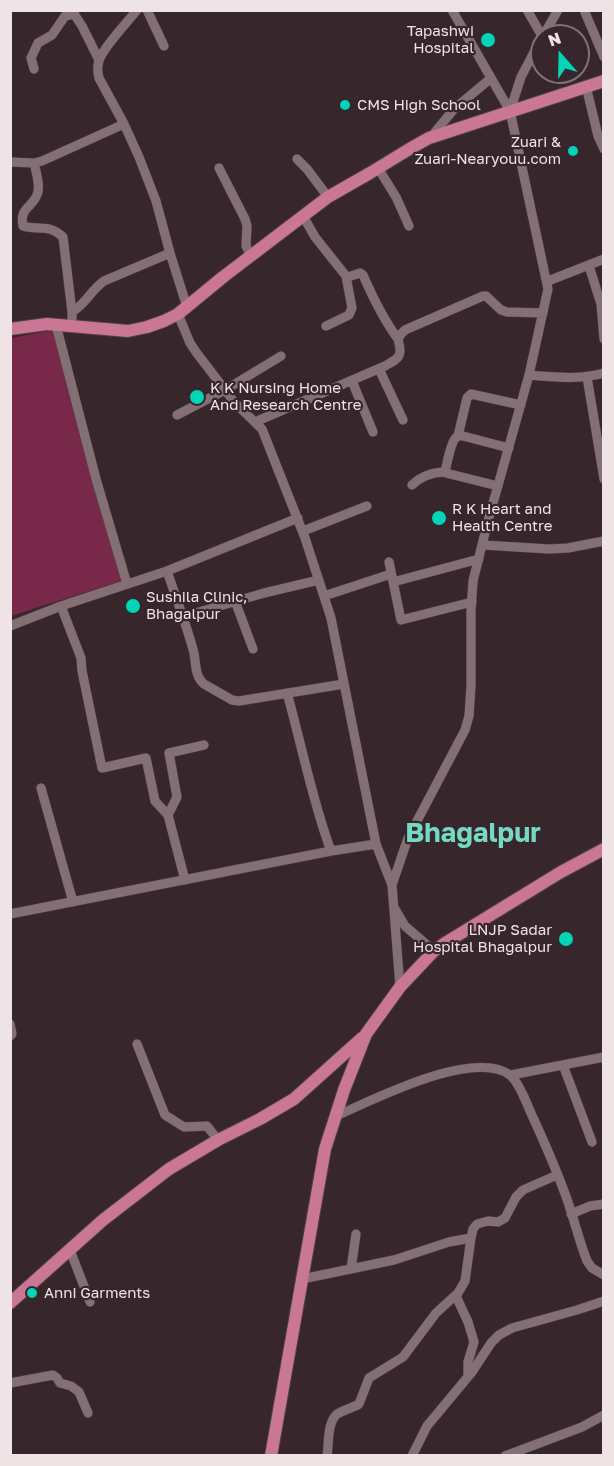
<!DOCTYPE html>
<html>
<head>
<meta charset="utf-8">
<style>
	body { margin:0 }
	#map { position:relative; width:614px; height:1466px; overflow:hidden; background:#37262c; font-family:"Golos Text",sans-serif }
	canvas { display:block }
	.frame { position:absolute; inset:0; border:12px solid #efe3e6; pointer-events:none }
	.north { position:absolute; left:530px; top:24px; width:60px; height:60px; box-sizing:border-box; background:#37262c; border:2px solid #817276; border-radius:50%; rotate:340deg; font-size:16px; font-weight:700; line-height:24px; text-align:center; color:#efe3e6 }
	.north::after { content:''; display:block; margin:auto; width:21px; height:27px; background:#00d5b7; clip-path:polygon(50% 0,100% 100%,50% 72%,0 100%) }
</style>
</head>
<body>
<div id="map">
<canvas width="614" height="1466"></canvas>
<div class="frame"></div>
<div class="north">N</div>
</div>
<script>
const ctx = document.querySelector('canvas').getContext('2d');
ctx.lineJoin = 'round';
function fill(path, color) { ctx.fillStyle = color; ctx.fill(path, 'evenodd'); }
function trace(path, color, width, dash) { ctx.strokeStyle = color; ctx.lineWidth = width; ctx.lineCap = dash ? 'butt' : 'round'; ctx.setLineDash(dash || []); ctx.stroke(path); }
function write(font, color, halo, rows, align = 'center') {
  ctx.font = font + ' "Golos Text",sans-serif'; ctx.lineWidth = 4.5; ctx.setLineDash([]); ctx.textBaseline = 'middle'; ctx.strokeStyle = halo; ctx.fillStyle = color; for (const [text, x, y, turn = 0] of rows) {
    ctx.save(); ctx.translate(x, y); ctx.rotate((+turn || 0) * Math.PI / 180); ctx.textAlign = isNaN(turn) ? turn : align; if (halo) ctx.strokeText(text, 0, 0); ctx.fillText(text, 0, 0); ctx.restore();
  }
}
fill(new Path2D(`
	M 54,330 L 76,419 L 121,581 L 11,616 L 11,338 Z`), '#78294a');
const minor = new Path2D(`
	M 137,10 C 126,24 107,43 100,58 C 97,65 97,71 99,78 L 124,124 L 139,157 L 156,201 L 170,253 L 187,307
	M 147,10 L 164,46
	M 527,10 L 542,36
	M 584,10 L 604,57
	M 74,14 L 82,26 L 99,60
	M 543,36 L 558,10
	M 34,69 L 31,58 L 38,43 L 52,35 L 65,16 L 74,14 L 75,10
	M 586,86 L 598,136 L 604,149
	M 510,111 L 521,77 L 542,37
	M 431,137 L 454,109 L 490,79
	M 297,159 L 307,169 L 328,197
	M 10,162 L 34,163 L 42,161 L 124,124
	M 34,163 C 36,172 40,183 38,192 C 34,208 19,206 23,226 C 39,231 48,223 63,237 L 72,312 L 72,326
	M 219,168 L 245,219 L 247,226 L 246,246 L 251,256
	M 378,168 L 396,197 L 409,226
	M 303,216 L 315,237 L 346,276 L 348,277 L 360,273 L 363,275 C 373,298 383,319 398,339
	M 589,266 L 601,304 L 604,339
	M 548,281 L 604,259
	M 72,312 C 86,304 91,290 104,281 L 170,253
	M 178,314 L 190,343 L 196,352 L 235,403 L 262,429 L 305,538 L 331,618 L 376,844 L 392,885
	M 56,325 L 96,479 L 127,584
	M 326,326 L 349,315 L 352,308 L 346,276
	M 379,369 L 403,420
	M 529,375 C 555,377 579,380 604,373
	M 587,377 L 604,479
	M 352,381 L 373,432
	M 177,415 L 225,390 L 281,356
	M 255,422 L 385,366 C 399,358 403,357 398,339 L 401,334 L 405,330 L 483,296 L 486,296 L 501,310 L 507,312 L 543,313
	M 458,436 L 467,398 L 471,394 L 521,405
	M 445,472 C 447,464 451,439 458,436 C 459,435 461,436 463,436 L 509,448
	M 412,485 C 420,477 430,473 442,472 L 498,486
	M 303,531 L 367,506
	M 483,545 L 549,549 L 568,548 L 604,541
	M 389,562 L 401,620 L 472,602
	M 167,571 C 176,598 187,626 194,653 C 196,664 195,677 204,684 L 232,700 L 239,701 L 344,684
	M 393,582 L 479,559
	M 324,596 L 391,574
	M 235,601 L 253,649
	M 61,606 L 81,658 L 82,671 L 102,768 L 146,758 L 155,801 L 168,815 L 185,880
	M 182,617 L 264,593 L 319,580
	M 10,626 L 61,606 L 167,571 L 298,518
	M 287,693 C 302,746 312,800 331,851
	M 41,788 L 73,902
	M 168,815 L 177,797 L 169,753 L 204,745
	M 395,909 L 405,926 L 434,951
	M 10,914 L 331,851 L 376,844
	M 400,987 L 392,885 L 408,838 L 465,730 L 469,716 L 471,686 L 471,611 L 473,581 L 488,521 L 529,375 L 548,289 L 510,111 L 452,10
	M 10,1024 L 12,1034 L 10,1036
	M 137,1044 L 165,1115 L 184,1127 L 207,1126 L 218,1140
	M 563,1065 L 592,1142
	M 511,1075 L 604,1057
	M 336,1116 C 373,1100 473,1048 510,1075 C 518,1081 526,1101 530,1111 C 542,1137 554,1164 564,1191 C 573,1214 578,1238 587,1261 L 592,1268 L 604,1275
	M 571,1214 L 590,1206 L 604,1204
	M 70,1250 L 90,1302
	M 351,1269 L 356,1234
	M 302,1279 L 394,1260 L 449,1242 L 471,1238
	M 456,1296 L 468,1322 L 474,1342 L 468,1362 L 468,1376
	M 10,1383 L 53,1375 L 57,1378 L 60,1383 L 71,1386 L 79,1392 L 88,1413
	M 327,1456 C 329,1443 327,1423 337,1414 C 344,1410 352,1408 359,1404 L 369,1378 L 403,1357 L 436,1313 L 458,1293 L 465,1281 L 471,1238 L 473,1229 L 477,1224 L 488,1221 L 498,1222 L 505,1218 L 516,1197 L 523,1190 L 557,1175
	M 412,1456 L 427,1426 L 472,1372 L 491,1343 L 499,1335 L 512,1328 L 577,1310 L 604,1301
	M 505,1456 L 582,1427 L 604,1415`);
const major = new Path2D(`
	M 10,329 L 47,324 L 128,331 L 147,327 L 164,321 L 178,314 L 223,277 L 328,197 L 370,173 L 411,148 L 429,138 L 604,81
	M 10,1303 L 103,1220 L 169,1169 L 218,1140 L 260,1119 L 294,1099 L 362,1038
	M 271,1456 L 325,1149 L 344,1090 L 366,1034 L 400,987 L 434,951 L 445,943 L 561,872 L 604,849`);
trace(minor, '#504246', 10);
trace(major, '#504246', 14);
trace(minor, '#846f75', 9);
trace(major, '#ca7695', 12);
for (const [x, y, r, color] of [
	[488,40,8,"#00d5b7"],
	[345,105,6,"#00d5b7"],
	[573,151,6,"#00d5b7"],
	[197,397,8,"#00d5b7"],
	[439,518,8,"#00d5b7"],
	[133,606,8,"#00d5b7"],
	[566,939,8,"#00d5b7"],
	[32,1293,6,"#00d5b7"]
]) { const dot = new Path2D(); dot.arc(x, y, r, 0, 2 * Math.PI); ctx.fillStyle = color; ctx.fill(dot); trace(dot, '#37262c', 2); }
write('15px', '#efe3e6', '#37262c', [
	["Tapashwi",474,31,"right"],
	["Hospital",474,48,"right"],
	["CMS High School",357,105],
	["Zuari &",561,142,"right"],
	["Zuari-Nearyouu.com",561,159,"right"],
	["K K Nursing Home",210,388],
	["And Research Centre",210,405],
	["R K Heart and",452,509],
	["Health Centre",452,526],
	["Sushila Clinic,",146,597],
	["Bhagalpur",146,614],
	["LNJP Sadar",552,930,"right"],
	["Hospital Bhagalpur",552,947,"right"],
	["Anni Garments",44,1293]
], 'left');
write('bold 27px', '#74d8c2', '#37262c', [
	["Bhagalpur",473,833]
]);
</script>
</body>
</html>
